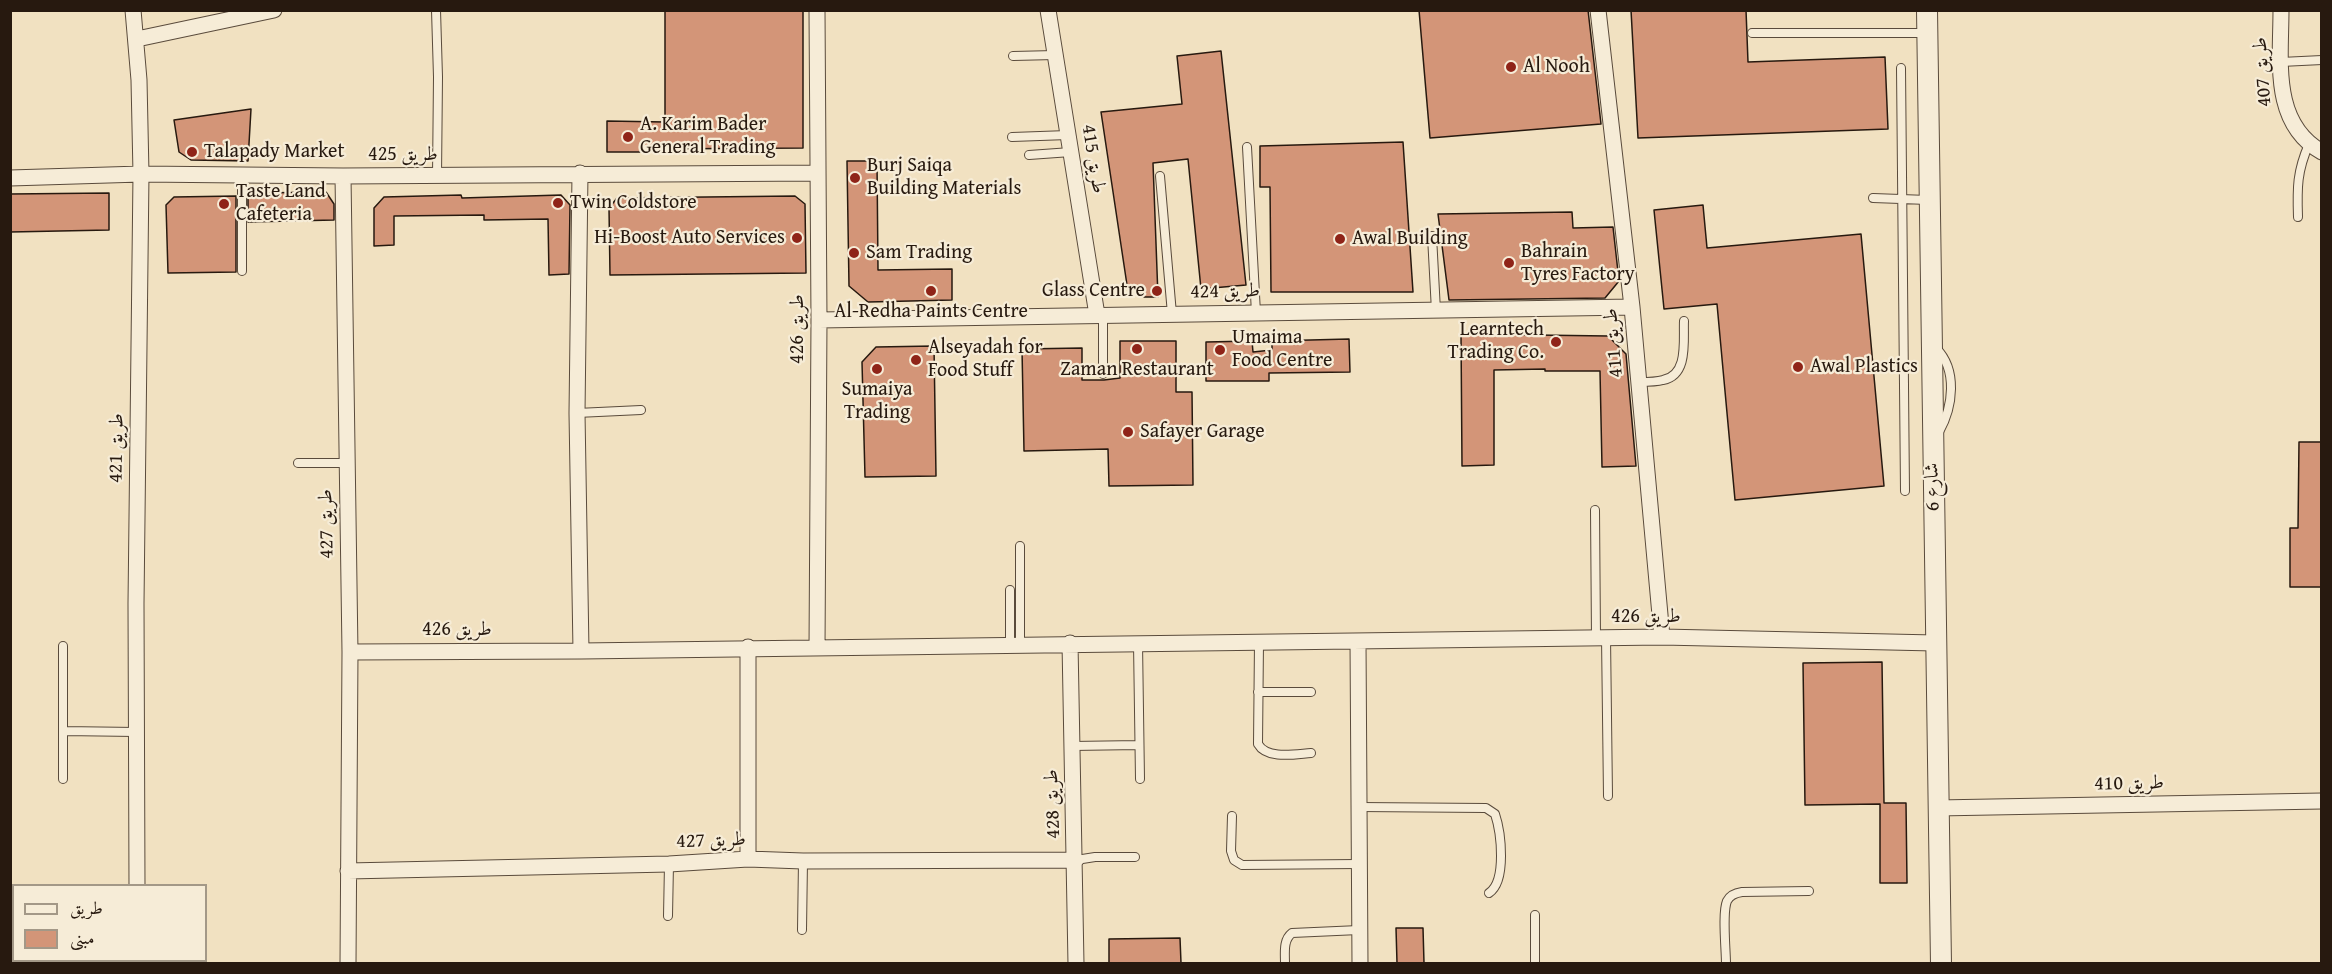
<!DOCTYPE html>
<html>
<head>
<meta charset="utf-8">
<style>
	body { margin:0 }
	#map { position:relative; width:2332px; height:974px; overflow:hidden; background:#f1e1c1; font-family:"Gentium Book Plus",Amiri,serif }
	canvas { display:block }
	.frame { position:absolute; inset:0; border:12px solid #27190f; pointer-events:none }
	.legend { position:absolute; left:12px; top:884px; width:195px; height:78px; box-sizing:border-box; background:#f6ecd7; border:2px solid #a39887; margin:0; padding:8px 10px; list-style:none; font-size:18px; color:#27190f }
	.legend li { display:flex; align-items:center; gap:12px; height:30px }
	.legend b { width:30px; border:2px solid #a39887 }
</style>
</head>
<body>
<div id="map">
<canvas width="2332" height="974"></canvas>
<div class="frame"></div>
<ul class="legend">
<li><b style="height:8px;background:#f6ecd7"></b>طريق</li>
<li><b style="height:16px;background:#d39578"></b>مبنى</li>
</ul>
</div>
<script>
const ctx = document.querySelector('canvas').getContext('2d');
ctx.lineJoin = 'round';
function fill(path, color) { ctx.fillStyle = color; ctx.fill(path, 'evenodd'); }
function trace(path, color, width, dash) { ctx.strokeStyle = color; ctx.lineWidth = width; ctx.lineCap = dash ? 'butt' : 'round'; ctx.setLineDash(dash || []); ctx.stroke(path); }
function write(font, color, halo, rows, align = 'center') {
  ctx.font = font + ' "Gentium Book Plus",Amiri,serif'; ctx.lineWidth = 4.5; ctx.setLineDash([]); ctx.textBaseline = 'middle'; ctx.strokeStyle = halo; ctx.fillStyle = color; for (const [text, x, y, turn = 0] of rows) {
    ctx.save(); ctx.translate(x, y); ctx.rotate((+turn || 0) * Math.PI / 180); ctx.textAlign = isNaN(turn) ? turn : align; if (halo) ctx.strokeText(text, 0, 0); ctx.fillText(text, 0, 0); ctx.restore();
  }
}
const building = new Path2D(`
	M 665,10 L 803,10 L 803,148 L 648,149 L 648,152 L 607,152 L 607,121 L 665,122 Z
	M 1419,10 L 1588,10 L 1601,124 L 1430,138 Z
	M 1631,10 L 1746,10 L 1748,62 L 1885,57 L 1888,129 L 1638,138 Z
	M 1221,51 L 1246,285 L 1201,289 L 1188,159 L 1153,163 L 1158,297 L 1144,297 L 1127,285 L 1101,112 L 1182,104 L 1177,56 Z
	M 251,109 L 248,161 L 191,160 L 179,152 L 174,120 Z
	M 1403,142 L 1413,292 L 1271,292 L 1270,187 L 1260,187 L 1260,146 Z
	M 847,161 L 877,161 L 878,270 L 952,269 L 952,300 L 868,302 L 849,286 Z
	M 326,192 L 334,204 L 334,220 L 248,222 L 248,196 L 256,196 L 256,193 Z
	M 109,193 L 109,230 L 10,232 L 10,194 Z
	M 461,195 L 462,198 L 561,195 L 570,205 L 569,274 L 549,275 L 548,219 L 484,220 L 484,215 L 394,216 L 394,245 L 374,246 L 374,208 L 384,197 Z
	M 236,196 L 236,272 L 168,273 L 166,205 L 174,197 Z
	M 795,196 L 805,204 L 806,273 L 610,275 L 609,208 L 617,198 Z
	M 1703,205 L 1707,248 L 1861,234 L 1884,486 L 1735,500 L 1717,304 L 1664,309 L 1654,210 Z
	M 1572,212 L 1573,228 L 1613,227 L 1619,281 L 1605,298 L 1449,300 L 1438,214 Z
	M 1461,334 L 1608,336 L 1626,354 L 1636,466 L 1602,467 L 1600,371 L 1545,371 L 1545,369 L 1494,370 L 1494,465 L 1462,466 Z
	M 1349,339 L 1350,372 L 1269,373 L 1269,381 L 1206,381 L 1206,342 L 1252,341 L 1253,352 L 1272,350 L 1272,341 Z
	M 1120,341 L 1176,341 L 1176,392 L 1192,392 L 1193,485 L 1109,486 L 1108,449 L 1024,451 L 1022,349 L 1082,348 L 1082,380 L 1104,380 L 1120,378 Z
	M 934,346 L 936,476 L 865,477 L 862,362 L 876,347 Z
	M 2299,442 L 2322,442 L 2322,587 L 2290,587 L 2290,528 L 2298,528 Z
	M 1882,662 L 1884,803 L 1906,803 L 1907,883 L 1880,883 L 1880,804 L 1805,805 L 1803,663 Z
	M 1396,928 L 1423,928 L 1424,963 L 1397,963 Z
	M 1180,938 L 1181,963 L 1109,963 L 1109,939 Z`);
fill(building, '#d39578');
trace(building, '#27190f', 1.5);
const service = new Path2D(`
	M 436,10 L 438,77 L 437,176
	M 1752,33 L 1926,33
	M 1013,56 L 1055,55
	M 2281,62 L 2322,60
	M 1901,68 L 1905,491
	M 1012,137 L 1068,135
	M 1247,147 L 1256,313
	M 1029,155 L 1071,152
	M 242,175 L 242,271
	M 1160,176 L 1172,314
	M 1873,198 L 1928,200
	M 2298,217 C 2297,188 2297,171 2309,144
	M 1432,236 L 1436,311
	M 1103,315 L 1103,374
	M 1936,348 C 1958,370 1953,407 1939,432
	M 1639,382 C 1647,382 1656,382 1663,380 C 1689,375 1683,340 1684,321
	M 577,413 L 641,410
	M 298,463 L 348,463
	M 1595,510 L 1596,638
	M 1020,546 L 1020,645
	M 1010,590 L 1010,645
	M 1606,637 L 1608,796
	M 1259,642 L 1258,744 C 1267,760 1296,754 1311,753
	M 1138,643 L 1140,779
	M 63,646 L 63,779
	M 1258,692 L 1311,692
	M 63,731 L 136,732
	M 1072,746 L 1139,745
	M 1359,807 L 1486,808 L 1495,814 C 1501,832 1507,881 1489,893
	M 1232,816 L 1231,851 L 1234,860 L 1242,865 L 1358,864
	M 1076,860 L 1095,857 L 1135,857
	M 1535,915 L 1535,964
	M 668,916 L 669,864
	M 802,930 L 803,861
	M 1285,964 C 1285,952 1283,940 1292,933 L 1359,930
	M 1726,964 C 1726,949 1722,913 1727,901 C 1730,895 1735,893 1742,892 L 1809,891`);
const minor = new Path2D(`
	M 133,10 L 139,80 L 141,174 L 136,603 L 137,886
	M 1048,10 L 1097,315
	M 1598,10 L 1632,307 L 1662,637
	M 2281,10 C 2281,61 2271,123 2322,152
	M 137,39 L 274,10
	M 580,173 L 577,413 L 581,651
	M 343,176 L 350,652 L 348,964
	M 10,178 L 141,174 L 343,176 L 818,173
	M 819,320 L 1632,307
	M 1358,641 L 1360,964
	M 1070,643 L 1076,964
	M 748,647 L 748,859
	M 817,648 L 819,320 L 817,10
	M 350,652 L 581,651 L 1662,637 L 1935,643
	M 1937,808 L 2322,801
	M 348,871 L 669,864 L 748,859 L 803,861 L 1076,860
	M 137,960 L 137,964`);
const tertiary = new Path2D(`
	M 1927,10 L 1941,964`);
trace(service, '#5a4b3c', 10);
trace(minor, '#5a4b3c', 17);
trace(tertiary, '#5a4b3c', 22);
trace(service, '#f6ecd7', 8);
trace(minor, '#f6ecd7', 15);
trace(tertiary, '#f6ecd7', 20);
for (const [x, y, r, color] of [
	[1511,67,6,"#8f2418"],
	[628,137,6,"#8f2418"],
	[192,152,6,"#8f2418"],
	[855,178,6,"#8f2418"],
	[558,203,6,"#8f2418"],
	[224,204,6,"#8f2418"],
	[797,238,6,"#8f2418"],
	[1340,239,6,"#8f2418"],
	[854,253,6,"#8f2418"],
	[1509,263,6,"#8f2418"],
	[931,291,6,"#8f2418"],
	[1157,291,6,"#8f2418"],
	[1556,342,6,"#8f2418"],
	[1137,349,6,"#8f2418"],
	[1220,350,6,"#8f2418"],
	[916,360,6,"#8f2418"],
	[1798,367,6,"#8f2418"],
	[877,369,6,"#8f2418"],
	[1128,432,6,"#8f2418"]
]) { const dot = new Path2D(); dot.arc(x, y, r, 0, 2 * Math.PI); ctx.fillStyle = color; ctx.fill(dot); trace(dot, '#f6ecd7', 2); }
write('20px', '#27190f', '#f6ecd7', [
	["Al Nooh",1523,67],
	["A. Karim Bader",640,125],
	["General Trading",640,148],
	["Talapady Market",204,152],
	["Burj Saiqa",867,166],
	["Building Materials",867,189],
	["Taste Land",236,192],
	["Cafeteria",236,215],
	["Twin Coldstore",570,203],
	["Hi-Boost Auto Services",785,238,"right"],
	["Awal Building",1352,239],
	["Bahrain",1521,252],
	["Tyres Factory",1521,275],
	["Sam Trading",866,253],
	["Glass Centre",1145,291,"right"],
	["Al-Redha Paints Centre",931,312,"center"],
	["Learntech",1544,330,"right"],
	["Trading Co.",1544,353,"right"],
	["Umaima",1232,338],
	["Food Centre",1232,361],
	["Alseyadah for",928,348],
	["Food Stuff",928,371],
	["Awal Plastics",1810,367],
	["Zaman Restaurant",1137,370,"center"],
	["Sumaiya",877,390,"center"],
	["Trading",877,413,"center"],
	["Safayer Garage",1140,432]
], 'left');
write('20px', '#27190f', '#f6ecd7', [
	["طريق 407",2263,72,-94],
	["طريق 425",403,155],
	["طريق 415",1093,159,81],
	["طريق 424",1225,292,-1],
	["طريق 426",798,329,-90],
	["طريق 411",1614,343,-95],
	["طريق 421",117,448,-89],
	["شارع 6",1933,487,-91],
	["طريق 427",327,524,-91],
	["طريق 426",1646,617],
	["طريق 426",457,630],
	["طريق 410",2129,784,-1],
	["طريق 428",1053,804,-92],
	["طريق 427",711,841,-2]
]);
</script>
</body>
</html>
